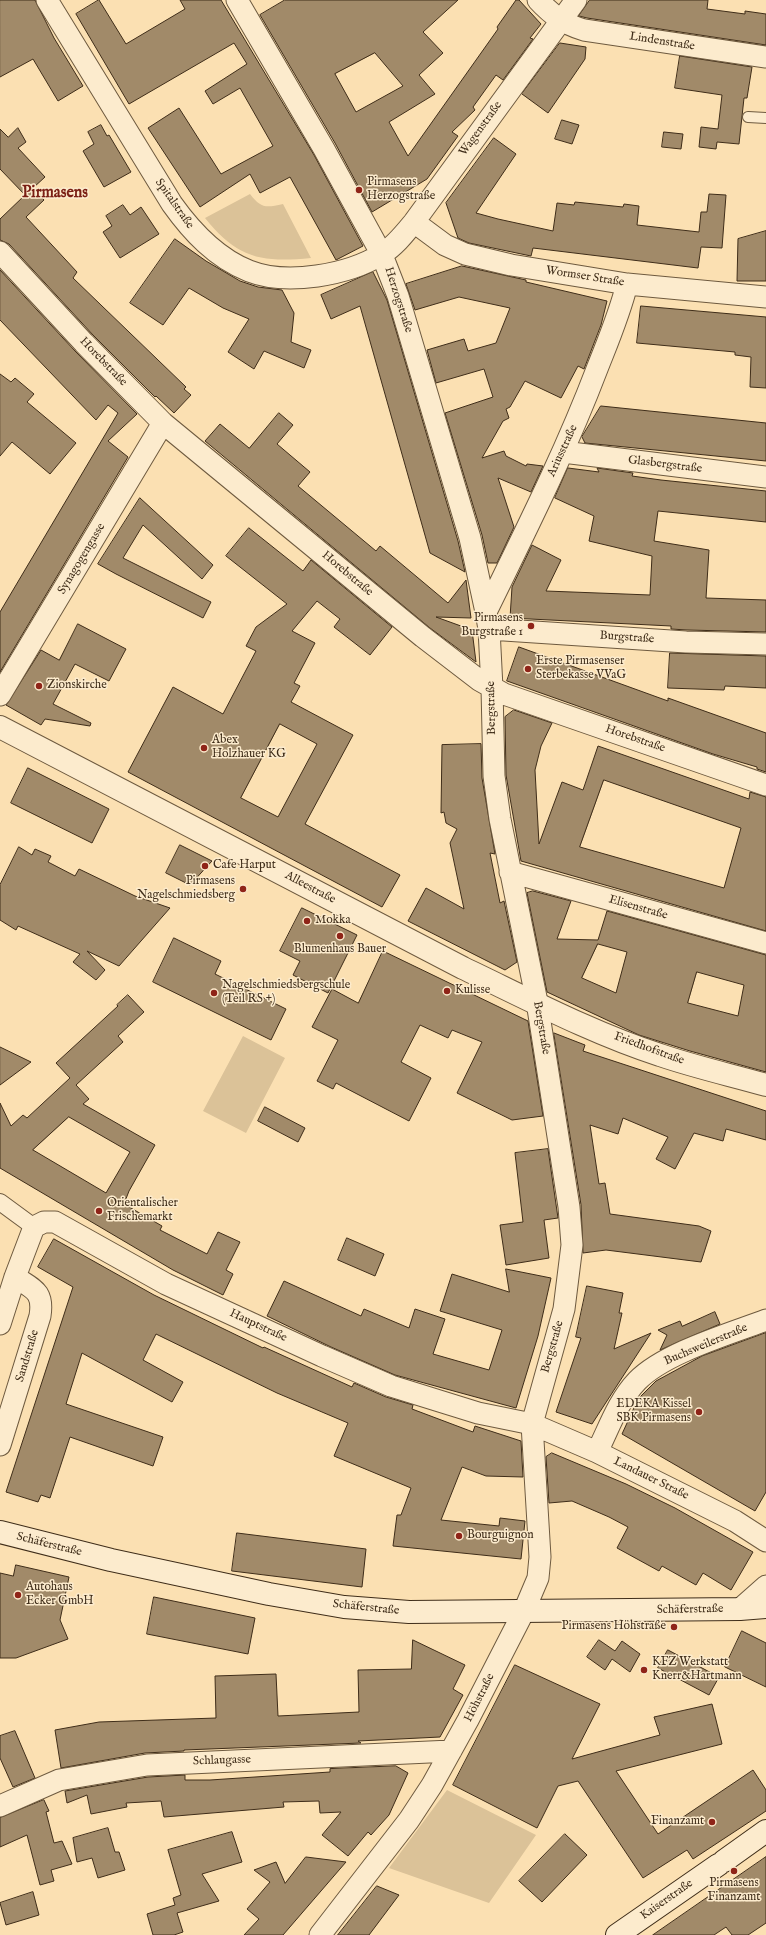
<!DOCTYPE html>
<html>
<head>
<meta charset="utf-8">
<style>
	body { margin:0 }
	canvas { display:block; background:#fbe0b2 }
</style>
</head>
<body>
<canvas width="766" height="1935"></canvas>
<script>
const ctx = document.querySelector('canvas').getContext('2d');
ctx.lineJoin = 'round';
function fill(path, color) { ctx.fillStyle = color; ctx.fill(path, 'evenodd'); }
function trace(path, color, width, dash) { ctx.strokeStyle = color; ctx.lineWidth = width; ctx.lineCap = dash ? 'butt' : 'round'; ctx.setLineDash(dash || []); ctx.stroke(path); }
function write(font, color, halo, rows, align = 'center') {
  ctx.font = font + ' "IM FELL English",serif'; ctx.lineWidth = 3; ctx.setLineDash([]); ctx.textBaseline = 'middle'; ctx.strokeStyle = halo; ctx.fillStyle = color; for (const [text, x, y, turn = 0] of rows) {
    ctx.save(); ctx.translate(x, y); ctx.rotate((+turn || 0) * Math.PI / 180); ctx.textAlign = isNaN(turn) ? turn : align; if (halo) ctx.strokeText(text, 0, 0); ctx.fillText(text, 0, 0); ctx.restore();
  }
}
fill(new Path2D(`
	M 250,194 C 261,208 265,208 283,204 L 311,258 C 261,263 237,258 205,218 Z
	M 243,1036 L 285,1058 L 246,1133 L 203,1111 Z
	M 447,1790 L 536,1835 L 489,1903 L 389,1868 Z`), '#dbc298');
const building = new Path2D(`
	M 0,0 L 35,0 L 54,38 L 83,86 L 58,101 L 33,59 L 0,77 Z
	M 99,0 L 126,44 L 185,9 L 180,0 L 221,0 L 314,155 L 363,246 L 336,260 L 290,177 L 260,193 L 250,174 L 200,207 L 148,128 L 179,108 L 221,174 L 273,146 L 240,88 L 213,104 L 205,91 L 247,64 L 234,43 L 129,104 L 76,14 Z
	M 285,0 L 458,0 L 423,32 L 443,53 L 419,75 L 435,94 L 389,122 L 408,156 L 498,29 L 497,27 L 516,0 L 519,0 L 541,24 L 530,38 L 533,39 L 503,80 L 496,75 L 473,107 L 475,110 L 452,132 L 458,136 L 427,179 L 372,212 L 335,143 L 260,15 ZM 375,53 L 403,86 L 356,112 L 335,74 Z
	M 590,0 L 708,0 L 707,9 L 745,14 L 745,11 L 766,14 L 766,45 L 587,18 L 579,16 Z
	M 560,43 L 586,47 L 585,59 L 548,113 L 522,94 Z
	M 680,56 L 752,67 L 747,98 L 744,98 L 739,144 L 717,142 L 716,149 L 699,147 L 701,127 L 718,129 L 722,95 L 675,88 Z
	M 562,120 L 579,125 L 572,144 L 555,139 Z
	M 101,125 L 107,136 L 109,135 L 131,172 L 104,187 L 83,151 L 94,144 L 88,132 Z
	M 18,128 L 26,142 L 18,148 L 45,177 L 33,188 L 44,200 L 26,217 L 77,272 L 73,278 L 186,387 L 184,389 L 191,395 L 174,413 L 156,396 L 155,397 L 93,335 L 9,244 L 0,240 L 0,219 L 25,195 L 0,169 L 0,129 L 8,137 Z
	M 664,132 L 683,134 L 681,149 L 662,147 Z
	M 494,138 L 516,154 L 476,213 L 498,219 L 553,231 L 557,203 L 574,205 L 575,202 L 623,207 L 624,204 L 639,206 L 637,225 L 699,232 L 701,212 L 707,212 L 709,194 L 726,195 L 722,248 L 701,247 L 698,268 L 533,248 L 531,256 L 469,243 L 458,238 L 446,203 Z
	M 123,205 L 130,215 L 141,207 L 159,234 L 120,258 L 103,232 L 112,226 L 106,216 Z
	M 766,231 L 766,281 L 737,281 L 738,239 Z
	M 175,239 L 206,261 L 240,281 L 258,287 L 282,290 L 294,313 L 291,342 L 311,350 L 304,368 L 264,351 L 254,369 L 228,352 L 249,319 L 223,308 L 189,288 L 163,325 L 130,303 Z
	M 462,266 L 526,280 L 526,282 L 607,301 L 601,325 L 584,369 L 578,366 L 561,398 L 525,381 L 510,407 L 506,409 L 509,418 L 503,421 L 482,458 L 504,451 L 506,456 L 526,466 L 527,464 L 543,466 L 531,492 L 498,478 L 514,527 L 497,563 L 488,563 L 482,535 L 445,413 L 493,397 L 484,369 L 436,383 L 427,350 L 464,339 L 468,351 L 496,343 L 510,308 L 459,297 L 415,310 L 406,284 Z
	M 0,270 L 75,351 L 137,414 L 108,441 L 128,457 L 0,672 L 0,612 L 118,413 L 108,405 L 96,420 L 0,320 Z
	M 373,272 L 387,300 L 458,541 L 465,572 L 430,553 L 360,306 L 331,319 L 321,295 Z
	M 641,306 L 766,317 L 766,388 L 750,387 L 751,357 L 735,355 L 735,352 L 637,343 Z
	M 0,374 L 11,382 L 15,378 L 34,394 L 27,402 L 76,443 L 50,474 L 12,442 L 0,456 Z
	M 601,406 L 766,423 L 766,461 L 585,443 L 582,437 Z
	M 279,413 L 293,425 L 277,444 L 310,472 L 298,486 L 376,551 L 380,546 L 448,603 L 466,580 L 471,618 L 436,617 L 472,630 L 476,662 L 430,628 L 205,441 L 220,424 L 249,448 Z
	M 568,468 L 599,472 L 597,468 L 633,473 L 632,476 L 661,480 L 766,491 L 766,522 L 658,511 L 654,541 L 709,550 L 706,598 L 766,600 L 766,632 L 687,630 L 671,629 L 671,626 L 510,618 L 512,587 L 532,545 L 561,560 L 546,591 L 650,595 L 652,556 L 589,541 L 594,516 L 555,498 Z
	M 140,498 L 213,565 L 202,579 L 143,525 L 123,558 L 211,602 L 203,618 L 116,574 L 98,564 Z
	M 249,528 L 303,571 L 311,560 L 392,627 L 370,655 L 334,627 L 340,619 L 317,601 L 292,631 L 315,643 L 294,683 L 300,686 L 291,702 L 353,735 L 305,824 L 400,875 L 382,907 L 128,772 L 173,687 L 223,714 L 256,651 L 246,646 L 256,627 L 287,604 L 226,556 ZM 280,724 L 317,744 L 278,817 L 241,798 Z
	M 78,624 L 126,649 L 109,681 L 75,664 L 53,704 L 91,723 L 90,726 L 45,719 L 41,725 L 6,705 L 41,650 L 59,660 Z
	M 519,647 L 668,701 L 668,698 L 766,733 L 766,772 L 757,769 L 757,767 L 713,754 L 507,681 Z
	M 670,653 L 766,656 L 766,688 L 725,686 L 724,690 L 668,688 Z
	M 514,710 L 552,723 L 541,746 L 535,770 L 539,844 L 562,782 L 583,790 L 598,746 L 749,799 L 750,792 L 766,797 L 766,931 L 521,861 L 506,775 L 505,717 ZM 604,780 L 741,828 L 724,888 L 580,847 Z
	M 481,744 L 482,778 L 495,854 L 490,853 L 500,903 L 504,901 L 517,962 L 505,970 L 408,921 L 426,888 L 464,909 L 450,843 L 457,829 L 446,823 L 444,812 L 441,813 L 442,745 Z
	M 28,768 L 109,809 L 92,843 L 11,803 Z
	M 180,845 L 212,861 L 190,885 L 166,873 Z
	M 19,847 L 32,855 L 35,849 L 51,856 L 48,862 L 75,876 L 79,869 L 135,896 L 170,908 L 119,966 L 87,951 L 105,970 L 96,980 L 73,962 L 80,954 L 18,926 L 16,930 L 0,920 L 0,885 Z
	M 533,891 L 571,901 L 557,939 L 598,940 L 607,911 L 766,955 L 766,1072 L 690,1051 L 639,1035 L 547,992 L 527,893 ZM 598,944 L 627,952 L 616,993 L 582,978 ZM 697,972 L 744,985 L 738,1016 L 688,1003 Z
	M 302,908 L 357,935 L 328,993 L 293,975 L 300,961 L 280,951 Z
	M 174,938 L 221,961 L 215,974 L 286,1009 L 271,1040 L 153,982 Z
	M 383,951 L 528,1021 L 543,1116 L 512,1120 L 457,1093 L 482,1042 L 452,1030 L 448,1038 L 420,1025 L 401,1062 L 431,1078 L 409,1121 L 336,1083 L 333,1089 L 317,1081 L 338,1040 L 312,1027 L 332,989 L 358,1003 Z
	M 128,995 L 144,1012 L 118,1036 L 123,1042 L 76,1085 L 89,1099 L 83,1104 L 155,1145 L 129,1191 L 124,1204 L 162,1226 L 160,1230 L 207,1254 L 218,1232 L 240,1242 L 226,1270 L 233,1274 L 223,1295 L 173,1270 L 0,1168 L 0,1103 L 11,1126 L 23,1115 L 27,1118 L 70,1078 L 56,1063 L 118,1006 L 117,1005 ZM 69,1117 L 130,1152 L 106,1193 L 33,1150 Z
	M 554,1033 L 585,1045 L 583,1051 L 766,1111 L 766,1140 L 726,1129 L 723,1141 L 694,1133 L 675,1169 L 656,1159 L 668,1137 L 623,1118 L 618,1134 L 590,1125 L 599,1184 L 605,1183 L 610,1214 L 699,1226 L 711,1231 L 701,1262 L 606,1250 L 583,1253 L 581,1205 Z
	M 0,1047 L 31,1062 L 0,1085 Z
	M 265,1107 L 305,1128 L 298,1142 L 258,1121 Z
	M 548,1149 L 558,1218 L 544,1220 L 549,1258 L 506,1265 L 500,1225 L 523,1222 L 515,1153 Z
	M 347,1238 L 384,1254 L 375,1276 L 338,1260 Z
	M 54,1239 L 154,1295 L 263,1348 L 264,1347 L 352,1387 L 354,1383 L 386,1397 L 413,1405 L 412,1409 L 473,1432 L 475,1426 L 521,1441 L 523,1477 L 486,1476 L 462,1467 L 441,1520 L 499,1526 L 500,1518 L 525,1521 L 521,1559 L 393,1546 L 397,1515 L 401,1515 L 411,1488 L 334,1456 L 348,1423 L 277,1393 L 156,1334 L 143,1360 L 183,1382 L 172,1402 L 82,1353 L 66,1404 L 163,1437 L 153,1466 L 70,1437 L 50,1498 L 41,1495 L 38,1502 L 6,1492 L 73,1287 L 38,1267 Z
	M 506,1269 L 551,1278 L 538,1336 L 516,1408 L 395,1375 L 331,1347 L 267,1316 L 284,1281 L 361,1316 L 364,1309 L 409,1328 L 415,1309 L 445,1319 L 433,1354 L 489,1370 L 502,1330 L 440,1311 L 452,1274 L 509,1292 Z
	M 587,1286 L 623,1293 L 619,1313 L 622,1313 L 614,1349 L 651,1333 L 592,1424 L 556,1412 L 581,1338 L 576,1337 Z
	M 715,1312 L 720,1324 L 660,1350 L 667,1335 L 658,1330 L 680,1321 L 682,1326 Z
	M 766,1333 L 766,1492 L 755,1511 L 622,1434 L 638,1399 L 656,1381 L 702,1356 Z
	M 552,1453 L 626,1484 L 675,1508 L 753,1552 L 731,1590 L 703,1573 L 696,1585 L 662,1566 L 659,1571 L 617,1548 L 628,1527 L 609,1517 L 572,1501 L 549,1503 L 546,1457 Z
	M 237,1533 L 366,1549 L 362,1587 L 232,1571 Z
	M 16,1565 L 69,1577 L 60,1620 L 68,1639 L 16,1658 L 0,1658 L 0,1573 L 13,1576 Z
	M 154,1597 L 255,1618 L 248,1654 L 147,1634 Z
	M 742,1631 L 766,1643 L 766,1687 L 725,1667 Z
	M 413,1640 L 465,1665 L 453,1689 L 463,1695 L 440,1737 L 358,1741 L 361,1743 L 184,1750 L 184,1751 L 145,1753 L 61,1768 L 55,1730 L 99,1722 L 216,1718 L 215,1676 L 276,1674 L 278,1716 L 359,1712 L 358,1670 L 411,1669 Z
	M 599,1640 L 615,1651 L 622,1641 L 640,1654 L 630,1672 L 612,1659 L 605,1670 L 587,1657 Z
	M 668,1650 L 719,1677 L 709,1695 L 658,1668 Z
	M 515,1665 L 600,1704 L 572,1759 L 660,1735 L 654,1717 L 712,1704 L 722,1744 L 616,1771 L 658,1834 L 753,1770 L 766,1790 L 766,1811 L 693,1859 L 687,1850 L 643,1878 L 578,1781 L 558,1786 L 537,1828 L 453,1785 Z
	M 15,1731 L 35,1778 L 13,1787 L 0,1758 L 0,1736 Z
	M 396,1766 L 408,1773 L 389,1815 L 371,1835 L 368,1832 L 348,1856 L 322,1835 L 341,1812 L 320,1813 L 319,1801 L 283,1802 L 284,1807 L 164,1817 L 161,1801 L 126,1803 L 127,1807 L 91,1814 L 87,1795 L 67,1803 L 65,1791 L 148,1777 L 185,1775 L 185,1780 L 210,1780 L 330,1772 L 330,1769 Z
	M 44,1800 L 49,1811 L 46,1812 L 54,1843 L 62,1841 L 72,1864 L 51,1870 L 54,1881 L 40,1885 L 27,1835 L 0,1847 L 0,1818 Z
	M 108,1828 L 115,1852 L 119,1852 L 125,1870 L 98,1878 L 92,1858 L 77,1862 L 73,1838 Z
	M 232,1832 L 242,1862 L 202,1874 L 219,1901 L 177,1913 L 183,1932 L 174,1935 L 153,1935 L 147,1914 L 175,1905 L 173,1898 L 181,1895 L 168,1850 Z
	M 565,1834 L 587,1855 L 542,1902 L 519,1881 Z
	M 306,1857 L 346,1862 L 283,1935 L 244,1935 L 259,1919 L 247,1909 L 270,1882 L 254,1870 L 276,1862 L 285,1883 Z
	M 766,1857 L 766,1923 L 748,1935 L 732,1935 L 726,1927 L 714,1935 L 653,1935 Z
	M 377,1886 L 399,1895 L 369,1935 L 338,1935 Z
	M 33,1892 L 39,1915 L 6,1925 L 0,1903 Z`);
fill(building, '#a18a69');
trace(building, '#3f2d19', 1);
const service = new Path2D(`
	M 748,117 L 766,118`);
const pedestrian = new Path2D(`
	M 0,1202 L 34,1227`);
const minor = new Path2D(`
	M 47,0 L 172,204 C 192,232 216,258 249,271 C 287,286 348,275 382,254 C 395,246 405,233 414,222 L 576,0
	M 237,0 L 324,149 L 382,255 L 398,296 L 470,538 L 486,612 L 489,629 L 492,688 L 494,776 L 500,819 L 537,1002 L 569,1207 L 572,1245 L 564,1309 L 532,1424 L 540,1557 L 538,1578 L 524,1611 L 468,1720 L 432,1785 L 409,1820 L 320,1935
	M 538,0 C 552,15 564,24 584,30 L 766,57
	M 414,222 L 445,245 L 465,254 L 511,265 L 627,284 L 766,297
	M 0,252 L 84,343 L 163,423 L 423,637 L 479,680 L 504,694 L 766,785
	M 563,452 L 766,477
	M 486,612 C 525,532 565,453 597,369 C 608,341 620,313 627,284
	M 489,629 L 686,642 L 766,644
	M 0,695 L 163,423
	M 510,872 L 766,943
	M 0,1324 L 15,1277 L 34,1227 L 44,1222 L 55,1222 L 166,1284 L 322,1356 L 391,1386 L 478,1413 L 532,1424 L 597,1452 L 735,1521 L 766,1541
	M 0,1445 L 40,1316 C 44,1291 33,1289 15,1277
	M 597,1452 C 609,1428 618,1401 637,1381 C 664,1353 729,1334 766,1320
	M 740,1609 L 766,1586
	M 0,1806 L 59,1780 L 147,1765 L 451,1751`);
const tertiary = new Path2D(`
	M 0,727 L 463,968 C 526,998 594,1034 660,1055 C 695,1067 731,1075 766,1085`);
const secondary = new Path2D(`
	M 0,1532 L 111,1560 L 269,1594 L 344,1607 L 409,1612 L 740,1609 L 766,1607
	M 724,1861 L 766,1831
	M 617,1935 L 718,1865`);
trace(service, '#6e5a3f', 12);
trace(pedestrian, '#6e5a3f', 18);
trace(minor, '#6e5a3f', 23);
trace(tertiary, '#6e5a3f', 24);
trace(secondary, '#3f2d19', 24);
trace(service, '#fcebcd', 10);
trace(pedestrian, '#fcebcd', 16);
trace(minor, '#fcebcd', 21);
trace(tertiary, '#fcebcd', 22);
trace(secondary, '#fcebcd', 22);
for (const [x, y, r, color] of [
	[359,190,4,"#8f2418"],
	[531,626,4,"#8f2418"],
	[528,669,4,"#8f2418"],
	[39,686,4,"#8f2418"],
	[204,748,4,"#8f2418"],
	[205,866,4,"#8f2418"],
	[243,889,4,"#8f2418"],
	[307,921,4,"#8f2418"],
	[340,936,4,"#8f2418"],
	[447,991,4,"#8f2418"],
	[214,993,4,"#8f2418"],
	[99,1211,4,"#8f2418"],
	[699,1412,4,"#8f2418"],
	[459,1536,4,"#8f2418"],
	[18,1595,4,"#8f2418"],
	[674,1627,4,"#8f2418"],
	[644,1670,4,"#8f2418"],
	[712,1822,4,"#8f2418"],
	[734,1871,4,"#8f2418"]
]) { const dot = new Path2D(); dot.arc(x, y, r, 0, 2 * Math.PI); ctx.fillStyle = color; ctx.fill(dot); trace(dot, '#fcebcd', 1.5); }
write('12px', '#3f2d19', '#fcebcd', [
	["Lindenstraße",662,42,9],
	["Wagenstraße",481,129,-54],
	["Spitalstraße",174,204,55],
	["Wormser Straße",585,277,9],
	["Herzogstraße",398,300,72],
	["Horebstraße",103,362,46],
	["Ariusstraße",563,451,-65],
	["Glasbergstraße",665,465,7],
	["Synagogengasse",82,559,-59],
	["Horebstraße",347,574,40],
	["Burgstraße",627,638,4],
	["Bergstraße",492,708,-91],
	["Horebstraße",635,739,19],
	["Alleestraße",310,888,28],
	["Elisenstraße",638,908,16],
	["Bergstraße",541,1028,80],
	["Friedhofstraße",649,1049,20],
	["Hauptstraße",258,1326,25],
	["Buchsweilerstraße",706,1345,-23],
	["Bergstraße",553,1347,-74],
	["Sandstraße",28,1356,-73],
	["Landauer Straße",651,1479,26],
	["Schäferstraße",49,1545,14],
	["Schäferstraße",366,1608,6],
	["Schäferstraße",690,1610,-1],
	["Höhstraße",480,1698,-63],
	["Schlaugasse",222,1761,-2],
	["Kaiserstraße",667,1900,-35]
]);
write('12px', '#3f2d19', '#fcebcd', [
	["Pirmasens",367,183],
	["Herzogstraße",367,197],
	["Pirmasens",523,619,"right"],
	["Burgstraße 1",523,633,"right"],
	["Erste Pirmasenser",536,662],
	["Sterbekasse VVaG",536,676],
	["Zionskirche",47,686],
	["Abex",212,741],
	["Holzhauer KG",212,755],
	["Cafe Harput",213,866],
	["Pirmasens",235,882,"right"],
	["Nagelschmiedsberg",235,896,"right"],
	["Mokka",315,921],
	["Blumenhaus Bauer",340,950,"center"],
	["Nagelschmiedsbergschule",222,986],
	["(Teil RS +)",222,1000],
	["Kulisse",455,991],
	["Orientalischer",107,1204],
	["Frischemarkt",107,1218],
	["EDEKA Kissel",691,1405,"right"],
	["SBK Pirmasens",691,1419,"right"],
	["Bourguignon",467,1536],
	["Autohaus",26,1588],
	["Ecker GmbH",26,1602],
	["Pirmasens Höhstraße",666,1627,"right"],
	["KFZ Werkstatt",652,1663],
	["Knerr&Hartmann",652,1677],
	["Finanzamt",704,1822,"right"],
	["Pirmasens",734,1884,"center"],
	["Finanzamt",734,1898,"center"]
], 'left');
write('bold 16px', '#7a1f14', '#fcebcd', [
	["Pirmasens",55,194]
]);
</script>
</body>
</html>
